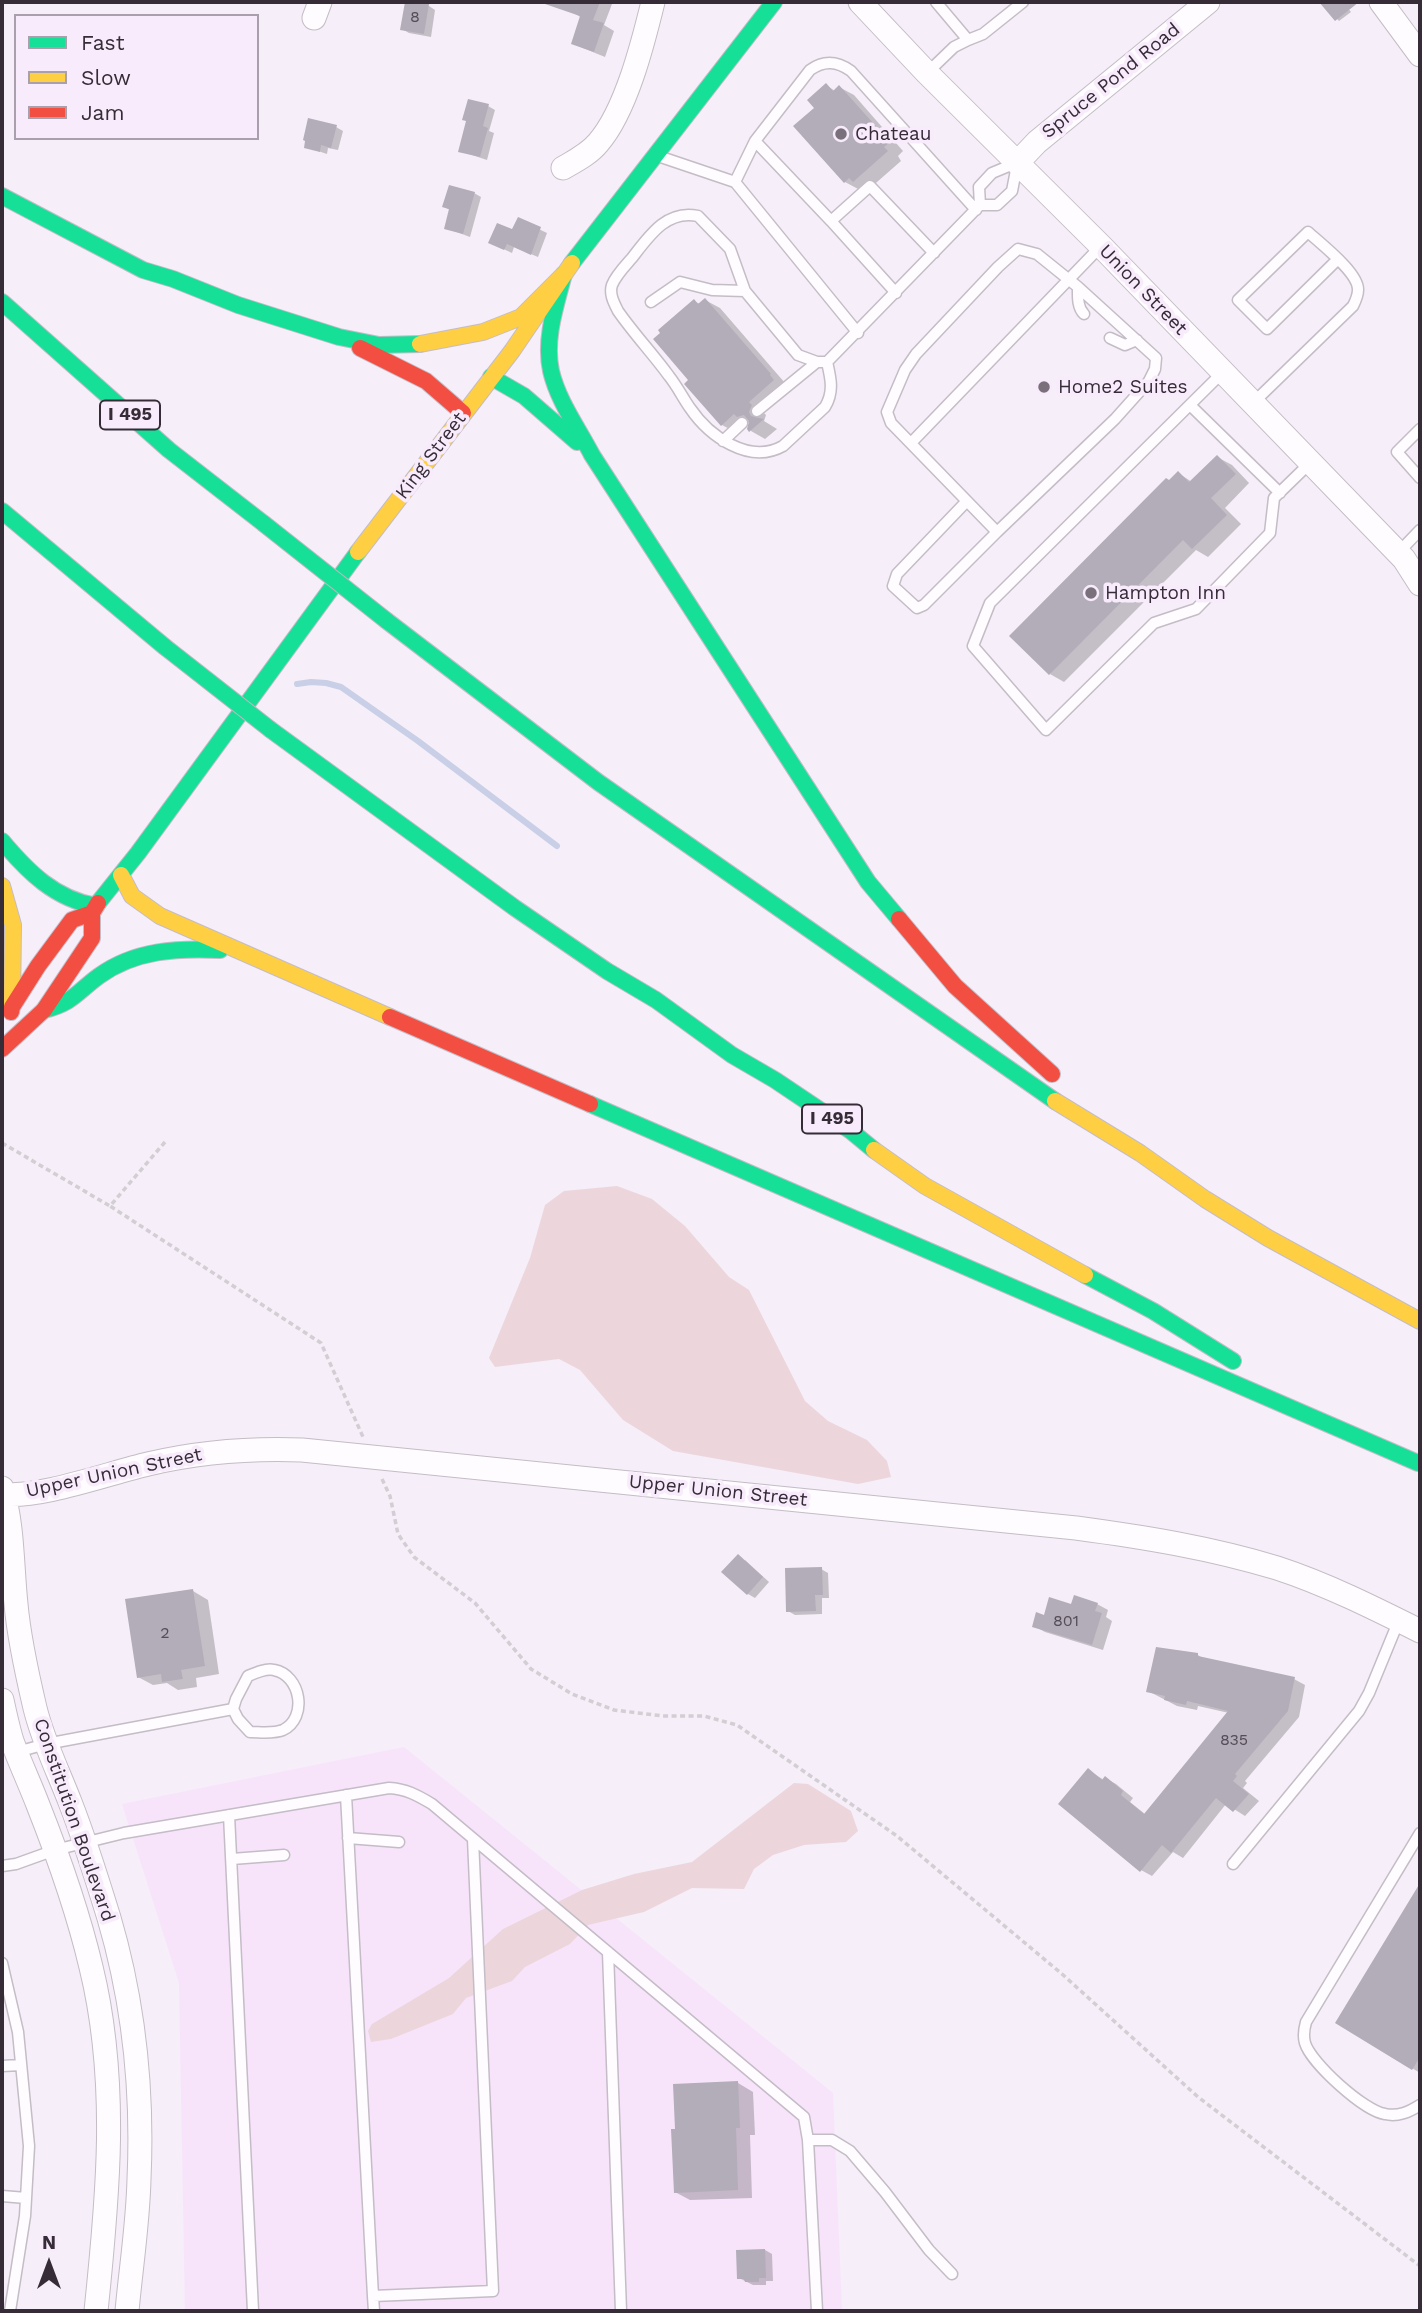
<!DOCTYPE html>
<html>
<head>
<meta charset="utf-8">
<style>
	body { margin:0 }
	#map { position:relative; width:1422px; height:2313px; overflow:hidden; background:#f6eef8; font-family:"Work Sans",sans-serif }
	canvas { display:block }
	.frame { position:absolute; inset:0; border:4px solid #352c37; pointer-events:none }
	.legend { position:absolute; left:14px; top:14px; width:245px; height:126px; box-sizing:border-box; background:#f8ebfb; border:2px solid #aa9fad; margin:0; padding:9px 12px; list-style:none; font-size:21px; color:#352c37 }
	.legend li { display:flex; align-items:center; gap:14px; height:35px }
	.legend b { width:35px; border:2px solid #aa9fad }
	.north { position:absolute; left:14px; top:2229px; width:70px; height:70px; -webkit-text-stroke:5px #f8ebfb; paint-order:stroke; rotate:0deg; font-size:19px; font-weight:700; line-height:28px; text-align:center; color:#352c37 }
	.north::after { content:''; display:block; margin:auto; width:24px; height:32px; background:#352c37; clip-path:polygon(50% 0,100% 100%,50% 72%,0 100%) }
</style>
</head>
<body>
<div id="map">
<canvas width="1422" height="2313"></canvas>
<div class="frame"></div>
<ul class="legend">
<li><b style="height:9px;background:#16e098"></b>Fast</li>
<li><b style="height:9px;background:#ffcf43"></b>Slow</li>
<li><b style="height:9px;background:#f24e42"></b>Jam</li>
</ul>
<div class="north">N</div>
</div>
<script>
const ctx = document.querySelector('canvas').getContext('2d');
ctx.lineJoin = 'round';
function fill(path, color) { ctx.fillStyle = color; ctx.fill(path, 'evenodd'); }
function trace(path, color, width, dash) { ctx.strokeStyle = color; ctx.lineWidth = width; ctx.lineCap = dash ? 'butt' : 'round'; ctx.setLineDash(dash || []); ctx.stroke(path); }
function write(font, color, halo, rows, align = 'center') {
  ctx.font = font + ' "Work Sans",sans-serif'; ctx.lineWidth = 7; ctx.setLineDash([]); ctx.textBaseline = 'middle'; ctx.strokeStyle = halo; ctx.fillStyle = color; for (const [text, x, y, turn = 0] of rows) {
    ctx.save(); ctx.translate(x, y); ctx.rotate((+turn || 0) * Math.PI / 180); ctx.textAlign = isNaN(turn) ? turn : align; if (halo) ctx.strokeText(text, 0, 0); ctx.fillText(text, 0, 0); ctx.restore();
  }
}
fill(new Path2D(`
	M 404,1747 L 833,2093 L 842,2311 L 185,2311 L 179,1983 L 122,1804 Z`), '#f7e4fb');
fill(new Path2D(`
	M 617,1186 L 652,1199 L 685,1226 L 729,1277 L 749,1290 L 805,1401 L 828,1421 L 867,1440 L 887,1461 L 891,1477 L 858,1484 L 673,1451 L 623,1420 L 580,1370 L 559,1359 L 495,1367 L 489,1358 L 530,1258 L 545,1205 L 564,1191 Z
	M 794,1783 L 808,1784 L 851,1811 L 858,1831 L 846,1842 L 804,1845 L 773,1855 L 754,1869 L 744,1889 L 692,1888 L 644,1912 L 588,1925 L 570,1944 L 525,1967 L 512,1981 L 466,1998 L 453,2014 L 391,2039 L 371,2042 L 368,2031 L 372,2024 L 449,1978 L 503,1929 L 582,1890 L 634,1874 L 692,1862 Z`), '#ecd6db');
fill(new Path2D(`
	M 407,2 L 429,6 L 435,10 L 431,37 L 409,33 L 402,29 Z
	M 575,2 L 608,2 L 612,4 L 604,25 L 614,31 L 605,57 L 573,44 L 582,18 L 572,12 Z
	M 1330,2 L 1343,2 L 1351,12 L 1339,21 L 1325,6 Z
	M 826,85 L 835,91 L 839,87 L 854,95 L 903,151 L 898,156 L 901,161 L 869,189 L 860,190 L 845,182 L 816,108 Z
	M 488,106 L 495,110 L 489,131 L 494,133 L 487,160 L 460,151 Z
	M 336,127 L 343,131 L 338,150 L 328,148 L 327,154 L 306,147 Z
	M 474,193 L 481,197 L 470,237 L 446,228 L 450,210 L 444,207 Z
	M 518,219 L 547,233 L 538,257 L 514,247 L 512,253 L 497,246 L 513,232 Z
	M 705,300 L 720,308 L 785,383 L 762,411 L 766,415 L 764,421 L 777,429 L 765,439 L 751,431 L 749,422 L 737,433 L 722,425 L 691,380 L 694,301 L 700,304 Z
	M 1217,457 L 1232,465 L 1249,483 L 1225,508 L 1241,524 L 1208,557 L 1196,550 L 1064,682 L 1050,674 L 1170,482 L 1178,473 L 1192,482 Z
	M 745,1560 L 769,1582 L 755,1598 L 748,1594 Z
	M 821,1569 L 828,1573 L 829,1598 L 822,1598 L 822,1614 L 795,1615 L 788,1611 Z
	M 193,1591 L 208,1600 L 219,1674 L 196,1678 L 197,1687 L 178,1690 L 167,1683 L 153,1685 L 138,1677 Z
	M 1097,1604 L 1108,1610 L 1106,1617 L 1112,1621 L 1103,1650 L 1045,1632 L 1034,1626 L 1045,1617 L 1072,1606 Z
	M 1198,1655 L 1205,1660 L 1294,1679 L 1305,1685 L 1299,1717 L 1245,1781 L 1247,1783 L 1243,1788 L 1259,1801 L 1245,1816 L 1226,1804 L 1183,1858 L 1173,1852 L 1152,1876 L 1141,1870 L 1088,1770 L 1104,1780 L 1105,1778 L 1116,1784 L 1133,1798 L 1130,1802 L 1145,1814 L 1229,1713 L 1198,1706 L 1197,1710 L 1177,1706 L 1148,1691 Z
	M 1420,1887 L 1420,2073 L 1337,2022 Z
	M 738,2083 L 753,2092 L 755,2135 L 750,2135 L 752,2198 L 690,2200 L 675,2192 Z
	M 765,2250 L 772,2254 L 773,2281 L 766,2281 L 766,2285 L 753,2285 L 739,2278 Z`), '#0003');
trace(new Path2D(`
	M 297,684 L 311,682 L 326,683 L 341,687 L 418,741 L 557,846`), '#c8cfe6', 6);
fill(new Path2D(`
	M 405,2 L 429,4 L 424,34 L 400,30 Z
	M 545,2 L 600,2 L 593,20 L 604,23 L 594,52 L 571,44 L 580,16 L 545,4 Z
	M 1319,2 L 1359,2 L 1335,21 Z
	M 826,83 L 833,91 L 839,85 L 890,142 L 884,147 L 888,151 L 853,182 L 849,178 L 844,183 L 793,126 L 814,108 L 807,100 Z
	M 468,99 L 489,104 L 483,126 L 488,128 L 480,157 L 458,152 L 466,121 L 462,120 Z
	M 308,118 L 337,125 L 331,148 L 321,145 L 320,152 L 304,148 L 305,141 L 303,140 Z
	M 449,185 L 475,192 L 463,234 L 444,229 L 449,209 L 442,207 Z
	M 518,217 L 541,227 L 531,255 L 507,244 L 504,250 L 488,243 L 497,223 L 512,229 Z
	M 705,298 L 771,374 L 770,375 L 774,380 L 749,402 L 752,405 L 749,412 L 751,416 L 764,419 L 749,432 L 747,429 L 749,421 L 744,415 L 737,417 L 734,414 L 721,426 L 684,384 L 688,380 L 653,339 L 660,333 L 658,330 L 694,299 L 698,304 Z
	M 1217,455 L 1236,474 L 1211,498 L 1227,515 L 1192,549 L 1183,540 L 1049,675 L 1009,636 L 1166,478 L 1169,480 L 1178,471 L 1189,482 Z
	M 738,1554 L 763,1577 L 747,1595 L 721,1572 Z
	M 822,1567 L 823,1595 L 815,1595 L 816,1611 L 786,1612 L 785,1568 Z
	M 193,1589 L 205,1666 L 181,1670 L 183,1679 L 162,1682 L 161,1674 L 137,1678 L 125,1599 Z
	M 1074,1595 L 1098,1603 L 1095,1611 L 1102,1613 L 1092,1645 L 1032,1627 L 1036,1612 L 1044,1615 L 1049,1597 L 1071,1604 Z
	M 1156,1647 L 1198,1653 L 1198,1656 L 1295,1677 L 1288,1711 L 1235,1774 L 1237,1776 L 1233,1781 L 1249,1794 L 1233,1812 L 1216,1798 L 1171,1853 L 1162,1845 L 1140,1872 L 1058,1804 L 1088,1768 L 1102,1780 L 1105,1776 L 1123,1791 L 1121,1795 L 1144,1814 L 1228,1711 L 1187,1701 L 1186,1705 L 1164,1700 L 1165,1696 L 1146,1692 Z
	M 1420,1883 L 1420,2057 L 1412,2070 L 1335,2023 Z
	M 738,2081 L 740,2128 L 736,2128 L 738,2190 L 674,2193 L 671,2129 L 675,2129 L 673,2084 Z
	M 765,2249 L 766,2278 L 759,2278 L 759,2282 L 745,2282 L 744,2279 L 737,2279 L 736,2250 Z`), '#b2adb8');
const lane = new Path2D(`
	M 968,40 L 983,34 L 1023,2
	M 927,73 L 954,47 L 968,40 L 936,2
	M 755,141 L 831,221 L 870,186 L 934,253
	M 658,156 L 735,182 L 858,333
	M 735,182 L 755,141 L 810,70 C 824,60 837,61 851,71 L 976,210
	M 980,205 L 979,187 L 992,173 L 1016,163
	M 831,221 L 896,293
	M 1018,249 L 1037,254 L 1078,287 L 1156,358 L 1155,369 L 1149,381 L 1115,419 L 997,532 L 891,423 L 887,412 L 905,370 L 916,354 L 998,267 Z
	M 1078,287 C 1078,296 1077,307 1084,314
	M 651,302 L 680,282 L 712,290 L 745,291
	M 1110,338 L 1125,345 L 1137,340
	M 827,362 C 831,379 834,392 825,407 L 783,446 C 749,465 709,436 690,408 C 683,398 677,386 669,376 C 653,354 634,334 618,311 C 614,303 609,294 612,285 C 616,275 625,266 632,258 C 649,236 667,209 698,216 L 730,249 L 745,291 L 798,355 L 817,362 L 827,362 L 980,205 L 997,205 L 1012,191 L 1017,165
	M 1222,373 L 990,603 L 973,646 L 1046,730 L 1154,623 L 1196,609 L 1270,533 L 1274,498 L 1310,463
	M 1252,404 L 1353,306 C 1355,302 1358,295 1358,290 C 1359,273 1321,244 1308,232 L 1238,300 L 1267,329 L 1337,260
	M 1191,406 L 1280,493
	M 757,411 L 817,362
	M 1420,429 L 1397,452 L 1420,478
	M 723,441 L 742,423
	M 911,443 L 1101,246
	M 966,502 L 897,574 L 893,586 L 917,608 L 924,605 L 997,532
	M 1398,553 L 1420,530
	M 17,1752 L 46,1744 L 233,1709 L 238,1719 L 250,1732 C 260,1732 274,1734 283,1730 C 308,1718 301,1675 274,1670 C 266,1668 255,1673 248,1676 L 236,1699 L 233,1709
	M 346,1795 L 373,2296
	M 229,1815 L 253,2311
	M 1420,1833 L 1306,2022 C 1304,2029 1303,2036 1305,2043 C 1311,2063 1364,2111 1385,2114 C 1398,2117 1409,2112 1420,2105
	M 348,1838 L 399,1842
	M 232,1859 L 284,1855
	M 1233,1864 L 1359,1711 L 1369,1693 L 1399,1620
	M 2,1866 L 16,1864 L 55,1850 L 124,1833 L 389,1788 C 406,1789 417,1795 432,1804 L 804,2117 L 808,2140 L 817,2311
	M 608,1952 L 621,2311
	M 2,1963 L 18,2032 L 29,2146 L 25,2216 L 10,2311
	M 2,2066 L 21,2065
	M 808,2140 L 832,2140 L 850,2151 L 885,2192 L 929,2250 L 952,2274
	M 2,2196 L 26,2198
	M 374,2311 L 373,2296 L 493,2291 L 473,1839`);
const street = new Path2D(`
	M 860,2 L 927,73 L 1101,246 L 1404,559 L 1420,584
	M 1381,2 L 1420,55
	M 314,18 L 320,2
	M 1018,162 L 1037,142 L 1208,2
	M 563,168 C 575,161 589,154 598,143 C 626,111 643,43 653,2
	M 2,1488 C 13,1525 12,1566 16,1604 C 19,1639 27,1674 35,1708 C 43,1741 58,1771 70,1802 C 85,1840 97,1879 109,1918 C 134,2003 143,2091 139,2179 C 138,2223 131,2267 127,2311
	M 2,1494 C 38,1499 109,1473 148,1464 C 199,1452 249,1448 302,1450 L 1076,1528 C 1144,1537 1211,1548 1277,1568 C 1326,1584 1374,1608 1420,1631
	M 2,1700 C 5,1714 8,1728 12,1741 C 20,1763 30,1784 38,1805 C 59,1858 78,1912 91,1967 C 119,2081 108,2197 96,2311`);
const fast = new Path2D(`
	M 2,196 L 143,270 L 173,279 L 238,305 L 339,337 L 379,345 L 420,344
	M 572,263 L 774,2
	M 564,274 C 556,305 544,339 551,371 C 558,401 578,428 592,455 L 868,882 L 899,919
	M 2,302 L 169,450 L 263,523
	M 491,377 L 524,396 L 577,442
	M 2,511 L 165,647
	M 387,621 L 598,782 L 1055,1101
	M 271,730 L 515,908 L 607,971 L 656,1000 L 732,1055 L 775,1080 L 851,1131 L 874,1150
	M 2,841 C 28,872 55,899 96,906
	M 98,903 L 138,853 L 358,552
	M 44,1010 C 73,1003 77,992 99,976 C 135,950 177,948 220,950
	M 590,1104 L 1418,1463
	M 1085,1275 L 1153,1311 L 1233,1361`);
const slow = new Path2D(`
	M 420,344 L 483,332 L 521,317 L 564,274
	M 358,552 L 512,351 L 572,263
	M 121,875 L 132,896 L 160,916 L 390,1017
	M 2,886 L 13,925 L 12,1007
	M 1055,1101 L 1140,1153 L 1205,1199 L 1268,1238 L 1420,1321
	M 874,1150 L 925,1186 L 1085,1275`);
const jam = new Path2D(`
	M 360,348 L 426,381 L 463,413
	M 899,919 L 955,986 L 1052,1074
	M 11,1012 L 12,1007 L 38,966 L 72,920 L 92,913
	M 390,1017 L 590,1104
	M 2,1049 L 44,1010 L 92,938 L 92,913 L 98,903`);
trace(lane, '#c4bcc6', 13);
trace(street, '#c4bcc6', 25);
trace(fast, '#c4bcc6', 18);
trace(slow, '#c4bcc6', 18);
trace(jam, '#c4bcc6', 18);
trace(new Path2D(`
	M 165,1142 L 110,1206 L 321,1343 L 363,1437
	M 2,1143 L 110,1206
	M 382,1479 L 390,1496 L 398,1534 L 414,1557 L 475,1603 L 531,1669 L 572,1694 L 614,1710 L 663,1716 L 704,1716 L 737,1725 L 897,1836 L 1062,1974 L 1198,2097 L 1420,2266`), '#d2ced3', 3.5, [5, 3.5]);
trace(lane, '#fefcfe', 10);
trace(street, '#fefcfe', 23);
trace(fast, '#16e098', 16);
trace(slow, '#ffcf43', 16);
trace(jam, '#f24e42', 16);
const fastBridge = new Path2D(`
	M 263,523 L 387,621
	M 165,647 L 271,730`);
trace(fastBridge, '#c4b7c1', 18, []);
trace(fastBridge, '#16e098', 16);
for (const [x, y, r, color] of [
	[841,134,7,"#79707b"],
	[1044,387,7,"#79707b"],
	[1091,593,7,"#79707b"]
]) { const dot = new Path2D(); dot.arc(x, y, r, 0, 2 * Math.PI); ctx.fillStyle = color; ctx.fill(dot); trace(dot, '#f8ebfb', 2.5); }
write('16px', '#544c57', null, [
	["8",415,17],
	["801",1066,1621],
	["2",165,1633],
	["835",1234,1740]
]);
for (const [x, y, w] of [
	[130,415,60],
	[832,1119,60]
]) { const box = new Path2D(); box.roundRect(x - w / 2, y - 14.5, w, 29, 5); ctx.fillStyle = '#f8ebfb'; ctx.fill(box); trace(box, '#352c37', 2); }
write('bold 18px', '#352c37', null, [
	["I 495",130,415],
	["I 495",832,1119]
]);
write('19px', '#352c37', '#f8ebfb', [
	["Spruce Pond Road",1111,81,-39],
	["Union Street",1143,290,46],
	["King Street",431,456,-53],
	["Upper Union Street",114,1473,-12],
	["Upper Union Street",718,1491,6],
	["Constitution Boulevard",74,1820,71]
]);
write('19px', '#352c37', '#f8ebfb', [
	["Chateau",855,134],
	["Home2 Suites",1058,387],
	["Hampton Inn",1105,593]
], 'left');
</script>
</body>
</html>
